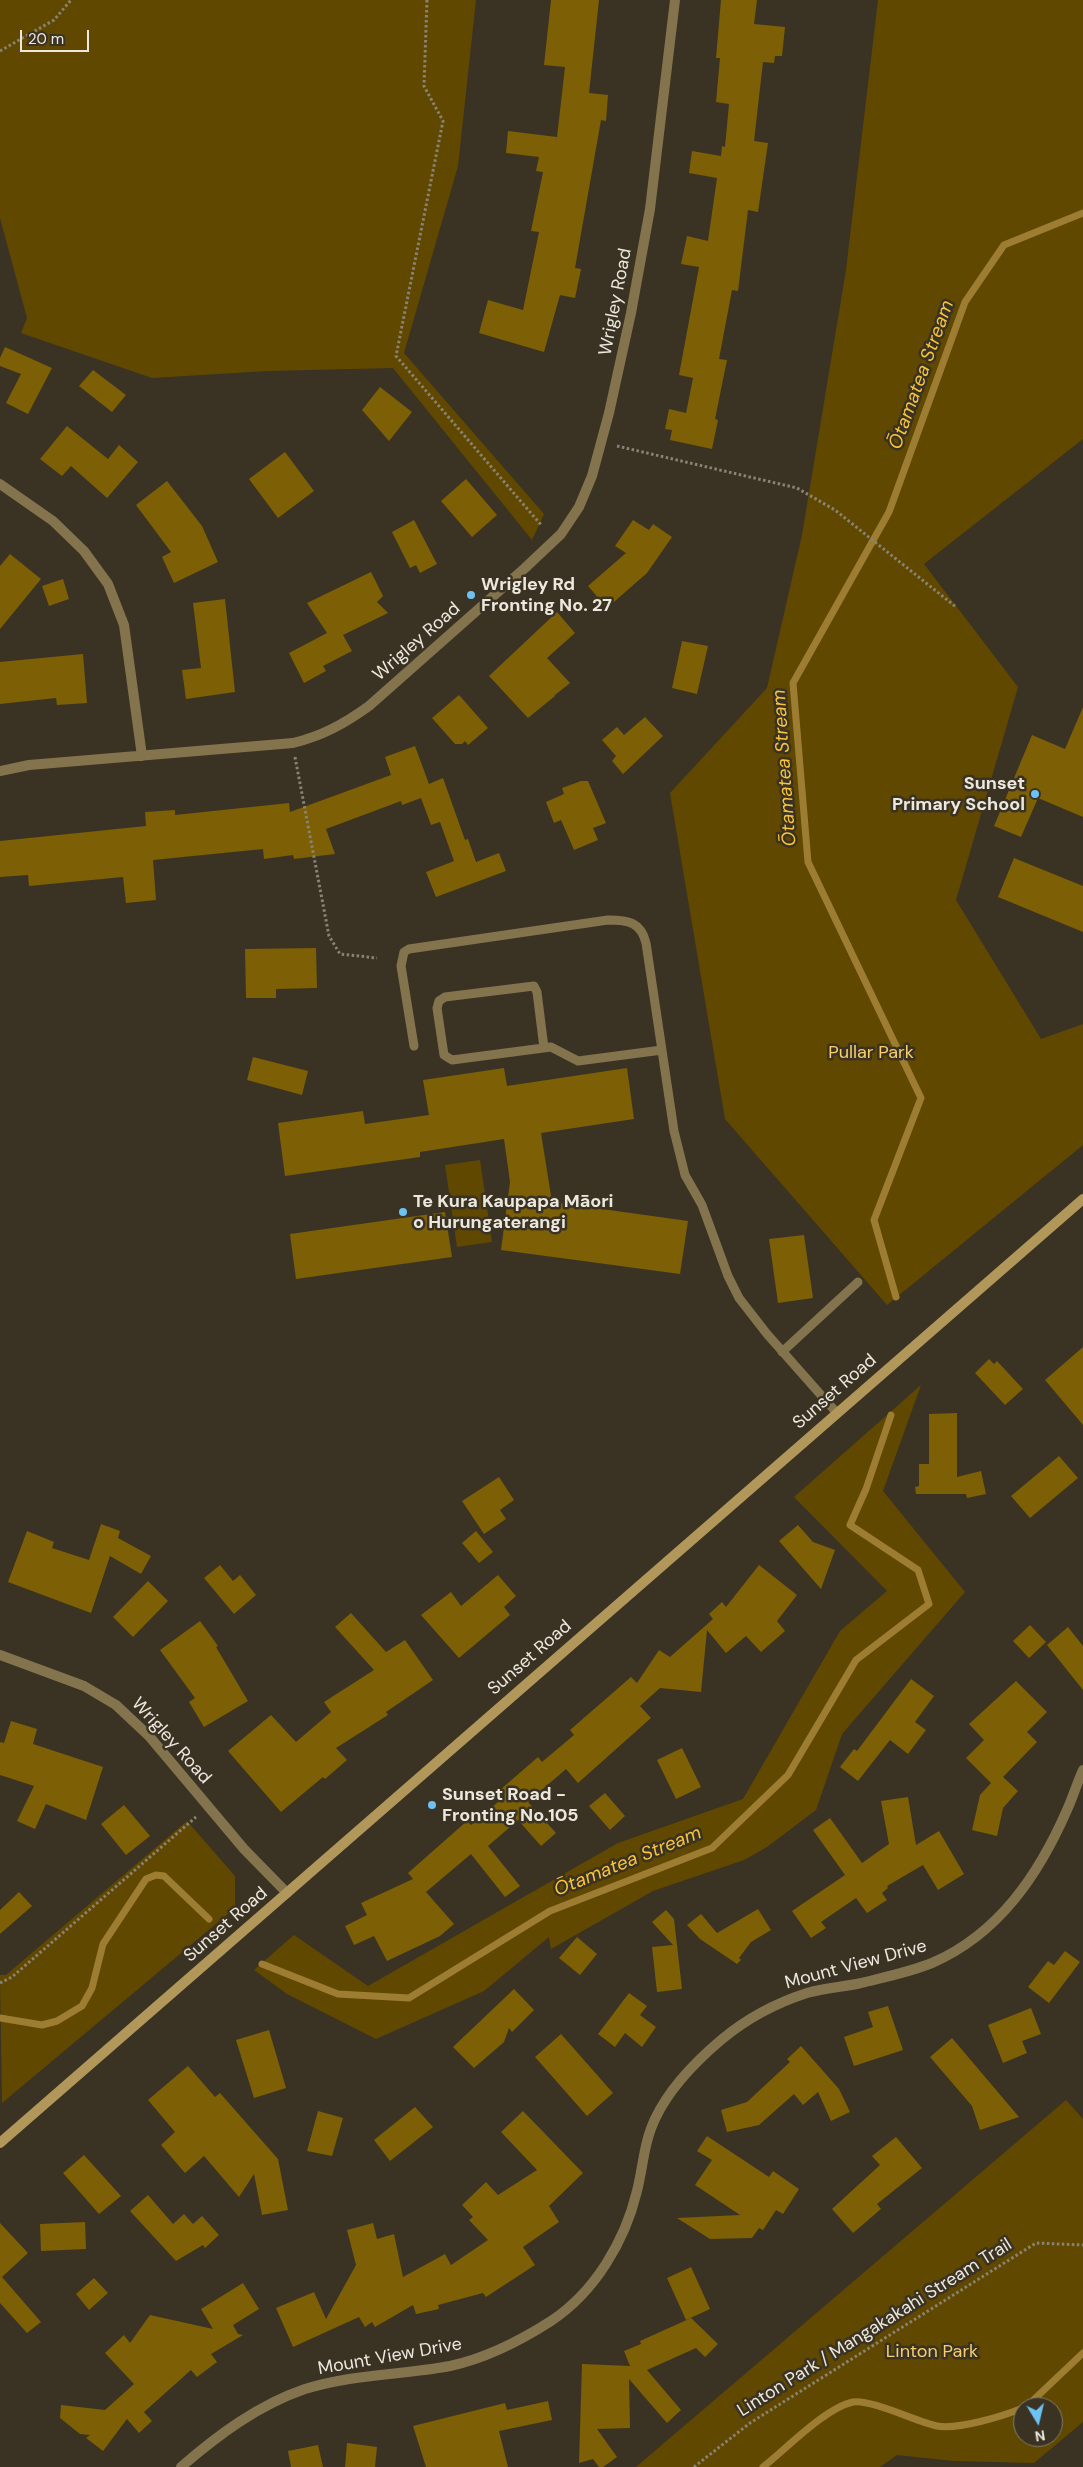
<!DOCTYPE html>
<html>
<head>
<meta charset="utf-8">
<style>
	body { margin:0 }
	#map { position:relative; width:1083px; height:2467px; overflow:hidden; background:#3a3323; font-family:"DM Sans",sans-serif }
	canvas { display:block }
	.north { position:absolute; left:1013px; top:2397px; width:50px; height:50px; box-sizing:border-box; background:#3a3323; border:1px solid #827b6e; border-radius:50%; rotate:171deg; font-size:14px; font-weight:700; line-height:20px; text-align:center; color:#ede8de }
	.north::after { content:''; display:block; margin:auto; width:18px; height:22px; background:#6ec2f3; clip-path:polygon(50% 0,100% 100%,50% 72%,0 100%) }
	.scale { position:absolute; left:20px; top:30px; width:69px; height:22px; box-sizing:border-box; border:2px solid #ede8de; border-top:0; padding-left:6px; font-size:15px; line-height:18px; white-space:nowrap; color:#ede8de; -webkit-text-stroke:4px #3a3323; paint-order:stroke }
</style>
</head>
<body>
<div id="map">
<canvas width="1083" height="2467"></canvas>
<div class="north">N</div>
<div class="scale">20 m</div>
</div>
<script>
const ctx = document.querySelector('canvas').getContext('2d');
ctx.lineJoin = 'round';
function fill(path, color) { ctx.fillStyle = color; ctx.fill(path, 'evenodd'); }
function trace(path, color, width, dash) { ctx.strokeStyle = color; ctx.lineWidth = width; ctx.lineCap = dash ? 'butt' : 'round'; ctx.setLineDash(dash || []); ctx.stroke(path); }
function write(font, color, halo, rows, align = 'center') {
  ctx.font = font + ' "DM Sans",sans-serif'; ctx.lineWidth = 5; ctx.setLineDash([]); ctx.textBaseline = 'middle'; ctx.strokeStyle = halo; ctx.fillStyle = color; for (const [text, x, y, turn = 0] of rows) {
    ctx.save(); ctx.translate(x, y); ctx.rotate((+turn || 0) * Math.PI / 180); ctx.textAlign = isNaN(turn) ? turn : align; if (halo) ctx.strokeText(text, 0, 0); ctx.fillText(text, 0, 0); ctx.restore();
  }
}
fill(new Path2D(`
	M 0,0 L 476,0 L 458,166 L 404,353 L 544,514 L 532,540 L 393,368 L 267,371 L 152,378 L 21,333 L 27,318 L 0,218 Z
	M 878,0 L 1083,0 L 1083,439 L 924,564 L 1018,687 L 956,900 L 1041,1039 L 1083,1024 L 1083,1145 L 887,1305 L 725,1119 L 670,793 L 767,688 L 802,535 L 846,270 Z
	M 480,1160 L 492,1242 L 457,1247 L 445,1165 Z
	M 921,1385 L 883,1491 L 965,1592 L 842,1734 L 816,1810 L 767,1847 L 744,1860 L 653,1891 L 551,1949 L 549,1937 L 484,1991 L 376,2039 L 287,1994 L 254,1970 L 294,1935 L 368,1986 L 618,1843 L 743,1799 L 840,1631 L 887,1591 L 794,1497 Z
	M 187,1821 L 235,1876 L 235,1908 L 2,2103 L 0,1975 L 6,1975 Z
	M 1066,2100 L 1083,2119 L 1083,2422 L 1034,2463 L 954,2461 L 897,2455 L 880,2467 L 636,2467 ZM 1023,2407 L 1053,2407 L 1053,2437 L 1023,2437 Z`), '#614800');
trace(new Path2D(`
	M 896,1297 L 874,1220 L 921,1098 L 808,862 L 793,683 L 889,512 L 965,302 L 1004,245 L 1083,213
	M 262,1964 L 338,1994 L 409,1998 L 550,1911 L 712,1848 L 788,1775 L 856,1660 L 929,1604 L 918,1570 L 850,1525 L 866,1489 L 891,1415
	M 0,2018 L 42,2025 L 57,2021 L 82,2006 L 92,1988 L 103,1944 L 146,1879 L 156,1875 L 164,1876 L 209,1919
	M 1026,2407 L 1083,2353
	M 763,2467 C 786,2449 825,2408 853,2402 C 871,2399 917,2422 937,2426 C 958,2430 1003,2416 1023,2408`), '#9d7d31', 7);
fill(new Path2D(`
	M 551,0 L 599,0 L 589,93 L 608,95 L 606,121 L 601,120 L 575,268 L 581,269 L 575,298 L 560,295 L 544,352 L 479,333 L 488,300 L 523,310 L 539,232 L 531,231 L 543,172 L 536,171 L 539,157 L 506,153 L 508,131 L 557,137 L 565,67 L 544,65 Z
	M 721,0 L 757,0 L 754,24 L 785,27 L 782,56 L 775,56 L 774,63 L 763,62 L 754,141 L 768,143 L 758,212 L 748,210 L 738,291 L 732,290 L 719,359 L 727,360 L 715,419 L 718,420 L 712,449 L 670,440 L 672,430 L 665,429 L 669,409 L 686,413 L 693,378 L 679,375 L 699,267 L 681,264 L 687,236 L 708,241 L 717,178 L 689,173 L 692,151 L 721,156 L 722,146 L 725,147 L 729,104 L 716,102 L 720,58 L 716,58 Z
	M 5,347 L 52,368 L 28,414 L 6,403 L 21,374 L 0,366 L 0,358 Z
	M 93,370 L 126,395 L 112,412 L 79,386 Z
	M 380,387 L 412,412 L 389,441 L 362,410 Z
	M 67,426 L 108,459 L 119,445 L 138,462 L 107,498 L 71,466 L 62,476 L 40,459 Z
	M 285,452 L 314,491 L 278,518 L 249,479 Z
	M 466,479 L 497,515 L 472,537 L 441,501 Z
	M 167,481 L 202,526 L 218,562 L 174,583 L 162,557 L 171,552 L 136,505 Z
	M 414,520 L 437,564 L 420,573 L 416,565 L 410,568 L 392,532 Z
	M 633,520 L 649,530 L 653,524 L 672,537 L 647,573 L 607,608 L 588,586 L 626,553 L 615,546 Z
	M 10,554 L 41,579 L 0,629 L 0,566 Z
	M 371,572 L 383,596 L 377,602 L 388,613 L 343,635 L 352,651 L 323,666 L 326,671 L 304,683 L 289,653 L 327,633 L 307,603 Z
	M 63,579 L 69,599 L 49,606 L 42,586 Z
	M 225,599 L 235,692 L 186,699 L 182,670 L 201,668 L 193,603 Z
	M 557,612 L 575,633 L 547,658 L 570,683 L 555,695 L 554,693 L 555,696 L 528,718 L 489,676 Z
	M 682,641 L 708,646 L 697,694 L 672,688 Z
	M 83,654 L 87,703 L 57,705 L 56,698 L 0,704 L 0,662 Z
	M 459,695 L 488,728 L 468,745 L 465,741 L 462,744 L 455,744 L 432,718 Z
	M 1083,707 L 1083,817 L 1038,798 L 1021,837 L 994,826 L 1032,735 L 1065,749 Z
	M 645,717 L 663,736 L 623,774 L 612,761 L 616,756 L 602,740 L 617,727 L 624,735 Z
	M 415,746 L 429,784 L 443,778 L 465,840 L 468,839 L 476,862 L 499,853 L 506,871 L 436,897 L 426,872 L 454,861 L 440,822 L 431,825 L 421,798 L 402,805 L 401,801 L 326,829 L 335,854 L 294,859 L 293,855 L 264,859 L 263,849 L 153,860 L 156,900 L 126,903 L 123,877 L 29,886 L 28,875 L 0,877 L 0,841 L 146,826 L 145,812 L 175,810 L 175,815 L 289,803 L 290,812 L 391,775 L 385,757 Z
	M 581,781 L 588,781 L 606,823 L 593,828 L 598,840 L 574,850 L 561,820 L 554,823 L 546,802 L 564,794 L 562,788 Z
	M 1014,858 L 1083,886 L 1083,932 L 998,897 Z
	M 316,948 L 317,988 L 276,989 L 276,998 L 246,998 L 245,949 Z
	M 253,1057 L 308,1071 L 302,1095 L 247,1080 Z
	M 504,1068 L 507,1086 L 627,1068 L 634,1119 L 541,1133 L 552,1202 L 688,1221 L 680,1274 L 501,1250 L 510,1182 L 504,1139 L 420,1152 L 420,1157 L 285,1176 L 278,1123 L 363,1111 L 365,1124 L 429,1115 L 423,1080 Z
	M 445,1212 L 452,1257 L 296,1279 L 290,1234 Z
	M 804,1235 L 813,1298 L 778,1303 L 769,1239 Z
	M 1083,1347 L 1083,1425 L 1045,1380 Z
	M 989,1359 L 994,1364 L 997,1361 L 1023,1389 L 1005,1405 L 975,1373 Z
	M 957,1413 L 957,1477 L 981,1471 L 986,1494 L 967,1498 L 966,1494 L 916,1494 L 915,1487 L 919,1486 L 919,1464 L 929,1464 L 929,1414 Z
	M 1059,1456 L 1078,1478 L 1030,1518 L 1011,1496 Z
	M 499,1477 L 514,1500 L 500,1510 L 506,1519 L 484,1534 L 462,1501 Z
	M 101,1524 L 120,1531 L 118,1538 L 151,1556 L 141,1574 L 110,1556 L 91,1613 L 8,1582 L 27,1531 L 54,1542 L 52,1548 L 89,1560 Z
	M 798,1525 L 813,1542 L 835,1550 L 821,1589 L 779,1541 Z
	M 476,1531 L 493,1552 L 479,1563 L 462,1543 Z
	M 220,1565 L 233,1581 L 240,1575 L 256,1595 L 234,1614 L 204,1578 Z
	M 759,1565 L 797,1595 L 777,1621 L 785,1631 L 761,1652 L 746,1636 L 726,1653 L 707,1630 L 701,1692 L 660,1688 L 640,1706 L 651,1718 L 578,1783 L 566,1769 L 528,1802 L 556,1833 L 541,1846 L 518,1820 L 488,1846 L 520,1886 L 505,1897 L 471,1854 L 426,1892 L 454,1924 L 440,1936 L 387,1961 L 374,1936 L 354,1945 L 345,1926 L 367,1915 L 361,1903 L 413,1879 L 408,1873 L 467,1821 L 471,1825 L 505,1796 L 500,1790 L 538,1757 L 542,1762 L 574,1735 L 570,1730 L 631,1677 L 637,1683 L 659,1650 L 670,1657 L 713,1619 L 709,1614 L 722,1602 L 726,1607 Z
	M 498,1575 L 516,1596 L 504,1607 L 510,1615 L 459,1658 L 421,1615 L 451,1592 L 461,1606 Z
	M 148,1581 L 168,1601 L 133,1637 L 113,1617 Z
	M 351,1613 L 386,1652 L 405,1640 L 433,1680 L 386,1712 L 388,1715 L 336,1748 L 347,1760 L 325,1779 L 323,1777 L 281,1812 L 228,1751 L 271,1715 L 296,1742 L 331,1712 L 324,1702 L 374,1670 L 335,1627 Z
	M 200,1621 L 218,1646 L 216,1647 L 248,1701 L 204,1727 L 189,1702 L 195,1698 L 160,1650 Z
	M 1030,1625 L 1046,1642 L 1029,1658 L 1013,1641 Z
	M 1068,1627 L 1083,1646 L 1083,1690 L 1047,1645 Z
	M 911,1679 L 934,1696 L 915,1722 L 926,1730 L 908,1754 L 890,1740 L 858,1781 L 840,1767 L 854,1749 L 857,1751 Z
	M 1016,1681 L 1047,1712 L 1027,1732 L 1037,1742 L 1003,1777 L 1018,1791 L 1003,1808 L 997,1836 L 972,1830 L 980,1795 L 991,1783 L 966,1758 L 984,1740 L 969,1724 Z
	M 11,1721 L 37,1729 L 33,1744 L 103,1767 L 86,1820 L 46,1804 L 35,1829 L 17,1821 L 34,1786 L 0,1775 L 0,1742 L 4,1743 Z
	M 682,1748 L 701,1787 L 676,1799 L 657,1760 Z
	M 605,1793 L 625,1816 L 610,1830 L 589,1806 Z
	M 908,1797 L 916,1845 L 939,1831 L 964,1874 L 938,1890 L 923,1865 L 887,1886 L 888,1888 L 882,1893 L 887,1900 L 867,1913 L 856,1898 L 821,1922 L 826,1928 L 811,1938 L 792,1911 L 845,1875 L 813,1830 L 830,1818 L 862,1863 L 889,1844 L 881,1801 Z
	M 124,1805 L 150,1836 L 126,1855 L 101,1824 Z
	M 19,1892 L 32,1906 L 0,1934 L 0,1910 Z
	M 758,1909 L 771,1930 L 751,1942 L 739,1958 L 741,1960 L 737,1964 L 700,1939 L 687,1925 L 701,1914 L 717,1933 Z
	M 666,1910 L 674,1919 L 682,1989 L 657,1992 L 652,1947 L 673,1945 L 652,1922 Z
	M 577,1937 L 597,1954 L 580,1975 L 559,1958 Z
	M 1065,1951 L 1080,1962 L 1049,2003 L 1028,1987 L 1048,1961 L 1054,1965 Z
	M 514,1989 L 534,2010 L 512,2032 L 509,2028 L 504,2042 L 474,2068 L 453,2047 Z
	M 629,1993 L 647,2006 L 640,2015 L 656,2027 L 642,2047 L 625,2033 L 615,2047 L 598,2034 Z
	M 888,2006 L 903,2050 L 854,2066 L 844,2037 L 873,2027 L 868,2012 Z
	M 1031,2008 L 1041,2034 L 1022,2041 L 1027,2053 L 1003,2063 L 988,2025 Z
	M 269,2030 L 286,2088 L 254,2098 L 236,2040 Z
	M 561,2034 L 613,2093 L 587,2116 L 535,2057 Z
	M 952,2038 L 1019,2117 L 980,2130 L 972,2106 L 930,2057 Z
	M 801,2046 L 839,2089 L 850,2112 L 831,2121 L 818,2092 L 803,2105 L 794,2094 L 759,2125 L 727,2132 L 721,2110 L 747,2102 L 790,2062 L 787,2059 Z
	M 188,2066 L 215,2097 L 220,2093 L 278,2159 L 288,2210 L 262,2215 L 254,2174 L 239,2197 L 204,2156 L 185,2173 L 161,2145 L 175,2132 L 148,2100 Z
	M 415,2107 L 433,2127 L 390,2161 L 374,2140 Z
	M 318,2111 L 343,2118 L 332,2156 L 307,2151 Z
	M 523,2111 L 583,2173 L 549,2206 L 559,2222 L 523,2247 L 535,2265 L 486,2297 L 483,2293 L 438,2305 L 439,2309 L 416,2314 L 413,2305 L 375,2327 L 372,2322 L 365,2327 L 359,2317 L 293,2347 L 276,2308 L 314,2292 L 326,2319 L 356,2265 L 347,2230 L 373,2223 L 377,2239 L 394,2234 L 403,2277 L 445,2254 L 451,2265 L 488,2240 L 469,2220 L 473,2217 L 462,2205 L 486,2182 L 498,2195 L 537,2170 L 501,2132 Z
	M 707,2136 L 769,2177 L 773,2171 L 799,2189 L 783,2214 L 776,2210 L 763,2230 L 759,2228 L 752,2238 L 710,2239 L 677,2218 L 740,2215 L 695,2185 L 712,2160 L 697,2151 Z
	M 896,2137 L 922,2168 L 877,2204 L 881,2209 L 853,2233 L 832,2209 L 880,2165 L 872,2156 Z
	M 84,2155 L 121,2196 L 99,2214 L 63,2173 Z
	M 148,2195 L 173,2224 L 184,2214 L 193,2224 L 202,2216 L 219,2235 L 205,2248 L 203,2245 L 176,2261 L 130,2211 Z
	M 85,2222 L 86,2249 L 41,2251 L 40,2224 Z
	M 0,2223 L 28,2253 L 2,2277 L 41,2322 L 27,2333 L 0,2303 Z
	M 691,2267 L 710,2309 L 686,2320 L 667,2278 Z
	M 94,2278 L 108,2293 L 89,2310 L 76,2294 Z
	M 243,2283 L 259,2309 L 233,2325 L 238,2334 L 243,2335 L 211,2354 L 217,2362 L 197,2377 L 191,2370 L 144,2412 L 152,2421 L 139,2433 L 127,2419 L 103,2451 L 86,2438 L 90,2435 L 80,2434 L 60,2418 L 61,2405 L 105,2410 L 134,2384 L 105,2353 L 124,2335 L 130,2343 L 150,2315 L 213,2329 L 201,2309 Z
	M 691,2318 L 718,2344 L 705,2357 L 696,2348 L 647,2370 L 681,2410 L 667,2423 L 629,2379 L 630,2428 L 597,2429 L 617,2457 L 603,2467 L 599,2467 L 593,2459 L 579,2463 L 582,2364 L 630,2366 L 624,2351 L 641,2344 L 640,2341 Z
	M 548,2401 L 552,2420 L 499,2431 L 508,2467 L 426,2467 L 413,2426 L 505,2403 L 507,2410 Z
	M 347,2443 L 377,2447 L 375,2467 L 345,2467 Z
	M 318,2445 L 323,2467 L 291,2467 L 288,2451 Z`), '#7d5f05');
trace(new Path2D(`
	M 427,0 L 424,86 L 443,121 L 396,356 L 542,526
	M 0,51 L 54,20 L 71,0
	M 617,446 L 797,488 L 835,510 L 956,607
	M 295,757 L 329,936 L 340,954 L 377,958
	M 0,1983 L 12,1977 L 196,1817
	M 694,2467 L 750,2423 L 1036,2243 L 1083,2245`), '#898375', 3, [2.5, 2.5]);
trace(new Path2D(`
	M 414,1046 L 401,966 L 404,952 L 409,949 L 608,920 C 628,920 641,922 646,943 L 674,1131 L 685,1175 L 702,1205 L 728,1276 L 739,1298 L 767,1334 L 836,1412
	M 544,1048 L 537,992 L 534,986 L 445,997 L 439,1001 L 437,1008 L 444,1055 L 452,1060 L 551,1047 L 578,1061 L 662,1050
	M 782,1352 L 858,1282`), '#84744e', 9);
trace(new Path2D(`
	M 0,484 L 53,521 L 84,551 L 108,584 L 124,625 L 142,756
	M 0,771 L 29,765 L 293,743 C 322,736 344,724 369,706 L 525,568 L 561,534 L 579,507 L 592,476 L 609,413 L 631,313 L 650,209 L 675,0
	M 0,1655 L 84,1686 L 116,1705 L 149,1736 L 244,1849 L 287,1893
	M 181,2467 C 218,2435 258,2405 305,2389 C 353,2374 402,2375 450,2366 C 487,2358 520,2341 551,2321 C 595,2292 625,2241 637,2191 C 643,2167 644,2142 655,2119 C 669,2089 695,2062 721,2040 C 746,2019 776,2003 807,1993 C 825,1988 843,1987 861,1983 C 885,1977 910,1972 932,1963 C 999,1934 1039,1874 1067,1810 C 1073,1797 1077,1783 1083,1770`), '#84744e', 10);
trace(new Path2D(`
	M 0,2143 L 1083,1199`), '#b2975a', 10);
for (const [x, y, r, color] of [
	[471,595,5,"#6ec2f3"],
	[1035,794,5,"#6ec2f3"],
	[403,1212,5,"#6ec2f3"],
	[432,1805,5,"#6ec2f3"]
]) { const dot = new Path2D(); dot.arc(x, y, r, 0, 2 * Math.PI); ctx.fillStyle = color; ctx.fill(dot); trace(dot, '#3a3323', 2); }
write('18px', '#ede8de', '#3a3323', [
	["Wrigley Road",616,302,-79],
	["Wrigley Road",417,642,-41],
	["Sunset Road",835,1392,-41],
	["Sunset Road",530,1658,-41],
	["Wrigley Road",171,1741,48],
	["Sunset Road",226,1925,-41],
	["Mount View Drive",856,1965,-15],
	["Linton Park / Mangakakahi Stream Trail",875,2328,-32],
	["Mount View Drive",390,2357,-10]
]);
write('bold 18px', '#ede8de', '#3a3323', [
	["Wrigley Rd",481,585],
	["Fronting No. 27",481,606],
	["Sunset",1025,784,"right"],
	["Primary School",1025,805,"right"],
	["Te Kura Kaupapa Māori",413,1202],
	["o Hurungaterangi",413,1223],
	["Sunset Road -",442,1795],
	["Fronting No.105",442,1816]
], 'left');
write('18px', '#f9cf6e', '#3a3323', [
	["Pullar Park",871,1053],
	["Linton Park",932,2352]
]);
write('italic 19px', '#f8c339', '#3a3323', [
	["Ōtamatea Stream",922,375,-70],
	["Ōtamatea Stream",785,768,-94],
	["Ōtamatea Stream",628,1862,-22]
]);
</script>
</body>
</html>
